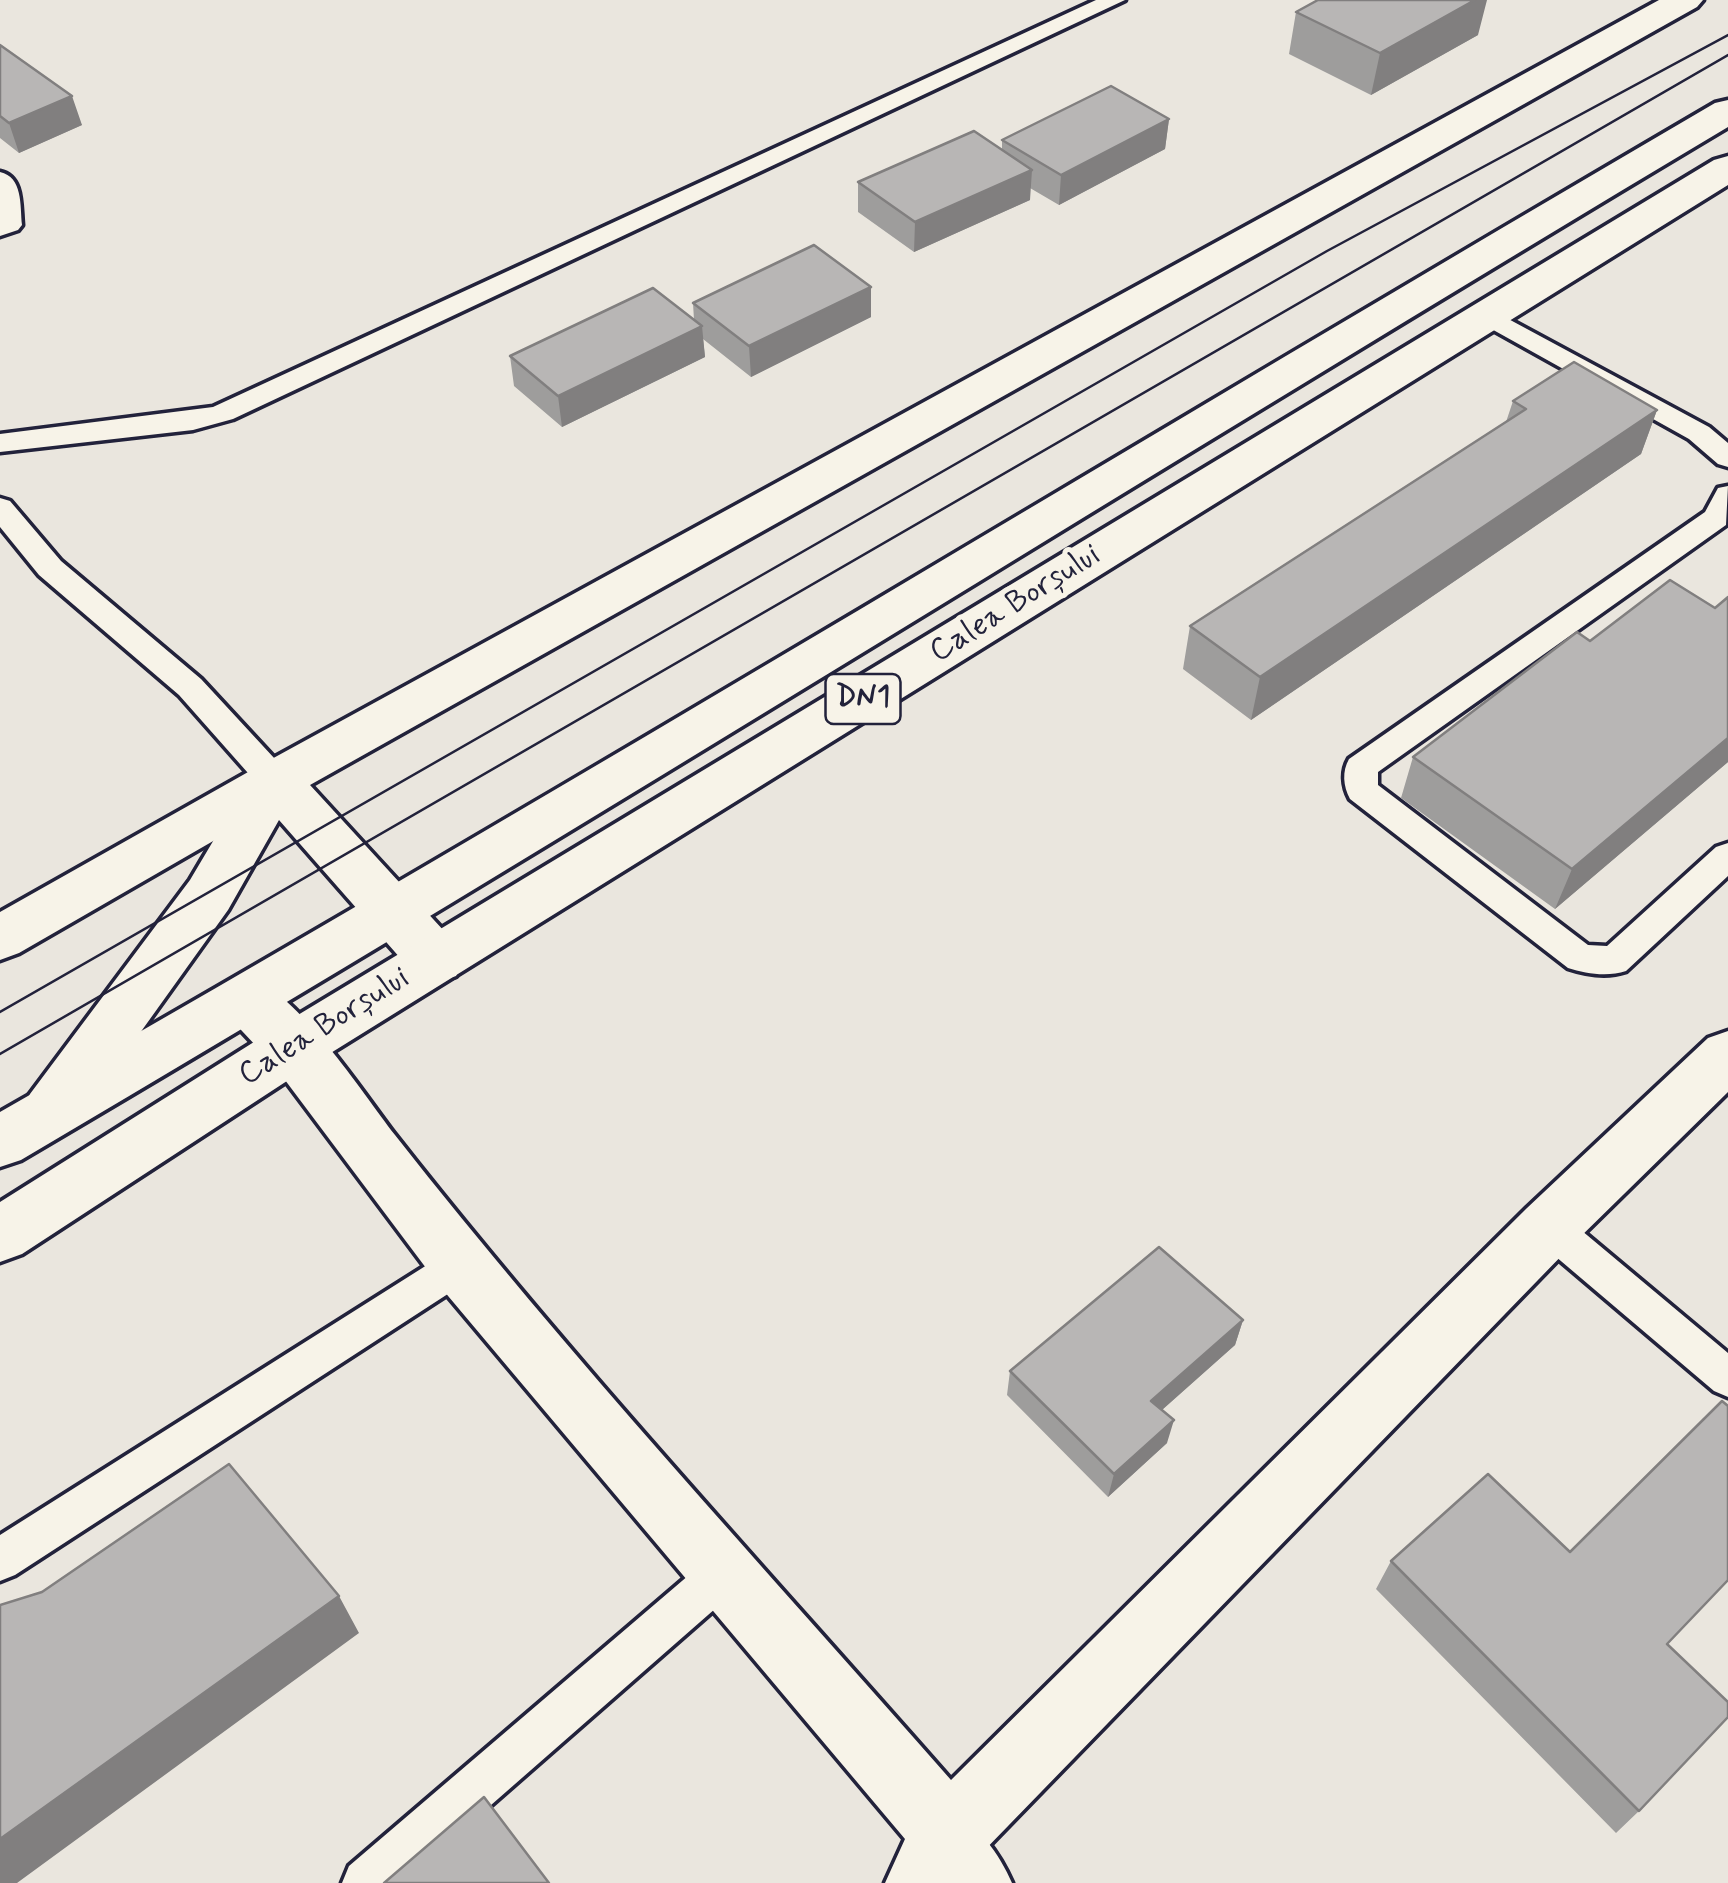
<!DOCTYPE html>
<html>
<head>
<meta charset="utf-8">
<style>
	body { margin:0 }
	canvas { display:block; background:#eae6de }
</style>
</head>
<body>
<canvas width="1728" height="1883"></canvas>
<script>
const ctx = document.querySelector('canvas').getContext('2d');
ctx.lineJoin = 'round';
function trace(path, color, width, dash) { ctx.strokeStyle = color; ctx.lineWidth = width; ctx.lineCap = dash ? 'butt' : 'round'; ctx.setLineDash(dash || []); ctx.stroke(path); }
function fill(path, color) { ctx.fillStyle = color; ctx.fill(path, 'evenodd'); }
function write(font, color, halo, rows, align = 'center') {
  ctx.font = font + ' Mynerve,sans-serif'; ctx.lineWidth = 10; ctx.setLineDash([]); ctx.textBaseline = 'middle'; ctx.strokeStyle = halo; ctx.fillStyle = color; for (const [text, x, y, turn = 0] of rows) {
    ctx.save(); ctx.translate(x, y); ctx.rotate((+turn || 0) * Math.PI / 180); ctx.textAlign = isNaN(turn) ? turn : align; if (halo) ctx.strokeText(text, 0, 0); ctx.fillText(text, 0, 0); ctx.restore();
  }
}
const service = new Path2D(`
	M 1096,0 L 1125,0 L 233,419 L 193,430 L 0,452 L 0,434 L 213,407 Z
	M 0,172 C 23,177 20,205 22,225 L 18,230 L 0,236 Z
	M 1488,308 L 1709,427 L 1728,443 L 1728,467 L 1718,464 L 1689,439 L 1479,322 L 1475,316 Z
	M 1728,486 L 1726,525 L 1378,772 L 1378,785 L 1588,945 L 1607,946 L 1716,847 L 1728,843 L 1728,876 L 1626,971 C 1608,977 1586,974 1568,968 L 1350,799 C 1343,786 1342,771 1349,759 L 1705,512 L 1718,488 Z
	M 0,498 L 10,501 L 61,561 L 201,679 L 287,772 L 291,781 L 287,790 L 275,793 L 263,790 L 179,695 L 39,575 L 0,527 Z
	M 1549,1210 L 1563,1215 L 1728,1353 L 1728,1397 L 1714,1391 L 1535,1239 L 1530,1227 L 1535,1215 Z
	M 460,1248 L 474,1253 L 480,1265 L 474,1277 L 15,1575 L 0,1581 L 0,1535 L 446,1253 Z
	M 725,1551 L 740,1557 L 747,1572 L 740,1587 L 402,1883 L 342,1883 L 349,1866 L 710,1557 Z
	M 949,1811 C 977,1822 1000,1855 1012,1883 L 958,1883 L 932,1851 L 926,1834 L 932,1817 Z`);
const minor = new Path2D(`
	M 275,762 L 293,767 L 301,781 L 293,795 L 19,953 L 0,960 L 0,912 L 257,767 Z
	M 247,976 C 298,993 361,1091 395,1135 C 570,1358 764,1567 951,1780 L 1527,1208 L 1708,1038 L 1728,1031 L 1728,1092 L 1571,1246 L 975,1860 L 963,1883 L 885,1883 L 905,1839 L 438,1284 L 273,1064 L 227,1015 L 219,999 L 227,983 Z`);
const tertiary = new Path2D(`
	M 1659,0 L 1703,0 L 1697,7 L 310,785 L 456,944 L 464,960 L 456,976 L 436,982 L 416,976 L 279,820 L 228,910 L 72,1128 L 51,1136 L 30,1128 L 22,1111 L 30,1094 L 190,880 L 257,767 Z`);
const primary = new Path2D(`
	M 1728,100 L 1728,127 C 1157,468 594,823 21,1160 L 0,1167 L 0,1112 C 576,784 1142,438 1715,103 Z
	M 1728,156 L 1728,185 L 313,1064 L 22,1254 L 0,1262 L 0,1202 L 273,1030 L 1714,160 Z`);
trace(service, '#22223b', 7);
trace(minor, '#22223b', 7);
trace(tertiary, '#22223b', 7);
trace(primary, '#22223b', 7);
fill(service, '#f7f3e8');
fill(minor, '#f7f3e8');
fill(tertiary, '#f7f3e8');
fill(primary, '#f7f3e8');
trace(new Path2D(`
	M 0,1012 L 1327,251 L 1728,35
	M 0,1054 L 1728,55`), '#22223b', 2.5);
fill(new Path2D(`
	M 1296,12 L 1478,35 L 1371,95 L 1289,54 Z
	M 0,45 L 82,125 L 19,153 L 0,138 Z
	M 1169,119 L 1165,149 L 1059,205 L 1030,188 L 1030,200 L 914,252 L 858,212 L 858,182 L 1002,150 L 1002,140 Z
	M 693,303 L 871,317 L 751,377 L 703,339 L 705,357 L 562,427 L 514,386 L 510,356 L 694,320 Z
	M 1513,401 L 1657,410 L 1641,454 L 1251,720 L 1183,669 L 1190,626 L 1506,422 Z
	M 1728,597 L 1728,762 L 1555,909 L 1401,798 L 1413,757 L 1590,641 L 1715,608 Z
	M 1243,1320 L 1235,1345 L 1162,1410 L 1167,1443 L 1108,1497 L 1007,1395 L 1010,1371 Z
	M 1391,1561 L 1668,1645 L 1639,1811 L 1616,1833 L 1376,1589 Z`), '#9e9d9c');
fill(new Path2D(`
	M 1475,0 L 1487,0 L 1478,35 L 1371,95 L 1380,53 Z
	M 72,96 L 82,125 L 19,153 L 9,123 Z
	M 1169,119 L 1165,149 L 1059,205 L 1061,175 Z
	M 1032,170 L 1030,200 L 914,252 L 915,222 Z
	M 871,287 L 871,317 L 751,377 L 749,346 Z
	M 702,326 L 705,357 L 562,427 L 558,396 Z
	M 1657,410 L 1641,454 L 1251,720 L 1260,677 Z
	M 1728,738 L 1728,762 L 1555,909 L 1572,869 Z
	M 1243,1320 L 1235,1345 L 1145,1425 L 1151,1401 Z
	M 1174,1420 L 1167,1443 L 1108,1497 L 1114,1474 Z
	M 339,1596 L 359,1633 L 17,1883 L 0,1883 L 0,1839 Z`), '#817f7f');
const building = new Path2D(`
	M 1318,0 L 1475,0 L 1380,53 L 1296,12 Z
	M 0,45 L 72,96 L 9,123 L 0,116 Z
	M 1111,86 L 1169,119 L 1061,175 L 1002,140 Z
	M 974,131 L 1032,170 L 915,222 L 858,182 Z
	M 814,245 L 871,287 L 749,346 L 693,303 Z
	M 653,288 L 702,326 L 558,396 L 510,356 Z
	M 1574,362 L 1657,410 L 1260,677 L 1190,626 L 1526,409 L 1513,401 Z
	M 1670,580 L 1715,608 L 1728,597 L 1728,738 L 1572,869 L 1413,757 L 1577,632 L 1590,641 Z
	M 1159,1247 L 1243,1320 L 1151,1401 L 1174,1420 L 1114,1474 L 1010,1371 Z
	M 1722,1401 L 1728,1406 L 1728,1580 L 1667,1644 L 1728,1702 L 1728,1717 L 1639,1811 L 1391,1561 L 1488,1474 L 1570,1552 Z
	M 229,1464 L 339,1596 L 0,1839 L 0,1605 L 42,1592 Z
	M 484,1797 L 549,1883 L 384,1883 Z`);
fill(building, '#b8b6b5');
trace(building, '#817f7f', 2.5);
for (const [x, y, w] of [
	[863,699,75]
]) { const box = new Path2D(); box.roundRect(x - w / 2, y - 25, w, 50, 8); ctx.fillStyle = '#f7f3e8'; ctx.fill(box); trace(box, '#22223b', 2.5); }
write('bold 30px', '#22223b', null, [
	["DN1",863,699]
]);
write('32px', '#22223b', '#f7f3e8', [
	["Calea Borșului",1016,605,-32],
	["Calea Borșului",325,1028,-32]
]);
</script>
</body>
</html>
